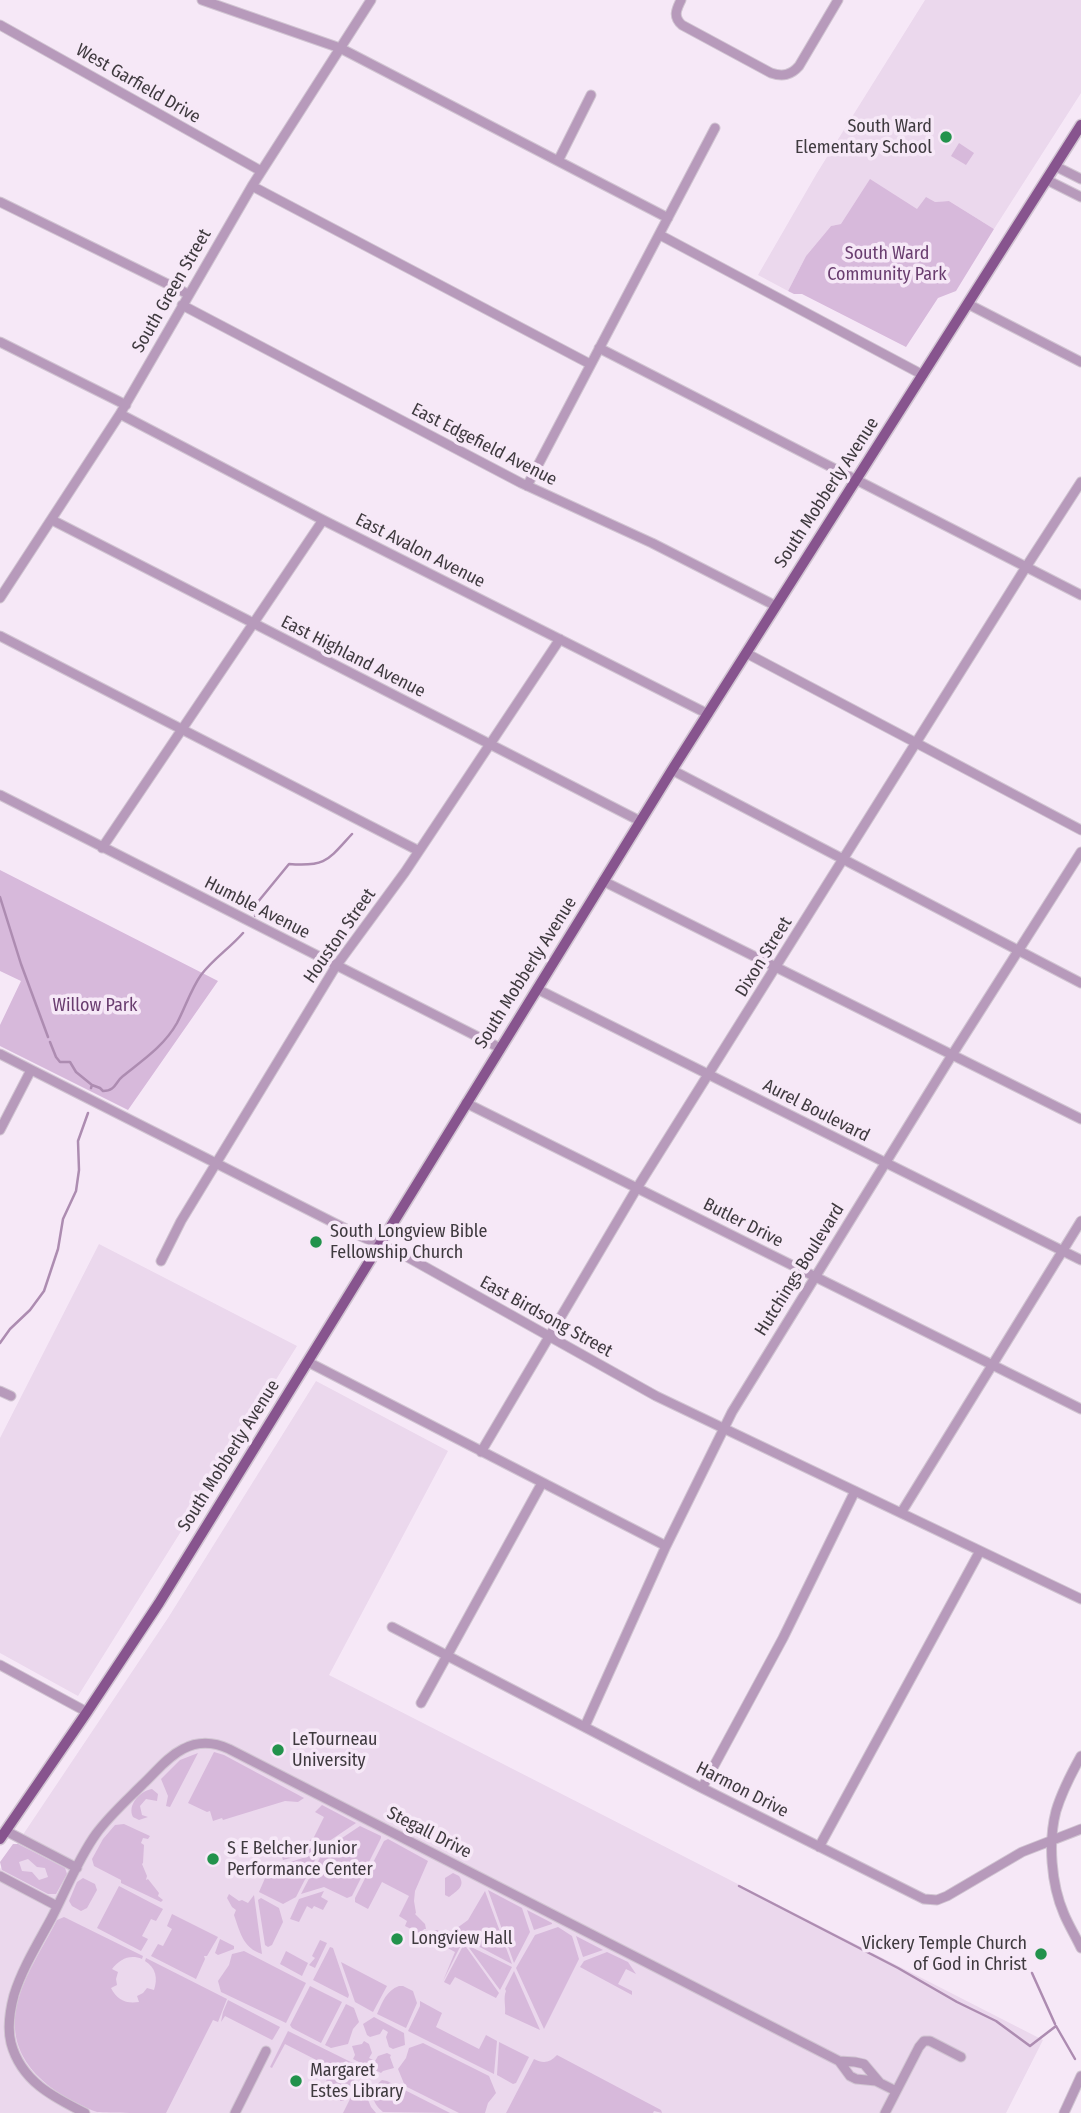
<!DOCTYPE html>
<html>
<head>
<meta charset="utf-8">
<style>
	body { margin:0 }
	canvas { display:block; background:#f6e8f7 }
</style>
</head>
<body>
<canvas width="1081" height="2113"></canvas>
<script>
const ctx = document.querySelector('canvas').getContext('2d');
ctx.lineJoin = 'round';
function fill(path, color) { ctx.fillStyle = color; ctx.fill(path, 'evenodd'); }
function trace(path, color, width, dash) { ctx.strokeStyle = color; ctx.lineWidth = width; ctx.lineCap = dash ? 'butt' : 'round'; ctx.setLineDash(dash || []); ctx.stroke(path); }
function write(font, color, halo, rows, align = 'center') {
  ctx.font = font + ' "Fira Sans Condensed",sans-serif'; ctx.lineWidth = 7; ctx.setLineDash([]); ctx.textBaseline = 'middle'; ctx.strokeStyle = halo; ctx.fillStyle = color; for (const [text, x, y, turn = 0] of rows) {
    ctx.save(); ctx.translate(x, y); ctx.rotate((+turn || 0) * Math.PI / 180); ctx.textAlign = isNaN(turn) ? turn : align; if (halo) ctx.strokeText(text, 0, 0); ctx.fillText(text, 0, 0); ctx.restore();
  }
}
fill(new Path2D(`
	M 925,0 L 1081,0 L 1081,93 L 994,229 L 949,201 L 935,202 L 917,210 L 831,226 L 806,256 L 788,291 L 758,275 L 817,173 Z
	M 99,1244 L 297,1346 L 78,1696 L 0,1653 L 0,1438 Z
	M 316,1381 L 448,1451 L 329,1675 L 1043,2040 L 1006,2113 L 0,2113 L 0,1869 L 168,1618 Z`), '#ebd8ed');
fill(new Path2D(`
	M 959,143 L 974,153 L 966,165 L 951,156 Z
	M 870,179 L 917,209 L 926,197 L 935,202 L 949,201 L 994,229 L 956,291 L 938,298 L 906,347 L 802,294 L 794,294 L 788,291 L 806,256 L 831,226 L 841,224 Z
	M 0,870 L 218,981 L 128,1110 L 0,1046 L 0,1025 L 21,981 L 0,971 Z
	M 214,1752 L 224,1755 L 304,1798 L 298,1802 L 285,1801 L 223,1820 L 222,1818 L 213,1821 L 210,1811 L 207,1812 L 188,1803 Z
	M 198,1753 L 170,1807 L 166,1806 L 168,1796 L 161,1779 L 180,1760 Z
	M 152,1789 L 158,1794 L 157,1801 L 146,1799 L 140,1806 L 142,1815 L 148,1817 L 139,1820 L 133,1817 C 127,1805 140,1791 152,1789 Z
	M 322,1805 L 356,1823 L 313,1852 L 283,1860 L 281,1854 L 292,1850 L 291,1846 L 301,1845 L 300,1843 L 313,1839 L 324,1817 L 315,1812 Z
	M 124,1824 L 150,1836 L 148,1839 L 143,1838 L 141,1843 L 144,1845 L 143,1863 L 142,1864 L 147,1876 L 146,1880 L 148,1879 L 159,1893 L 158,1896 L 163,1900 L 161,1902 L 121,1883 L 121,1880 L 94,1866 L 92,1859 L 103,1839 L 115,1825 Z
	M 360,1826 L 381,1836 L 381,1838 L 352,1896 L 347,1898 L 324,1887 L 301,1894 L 324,1850 Z
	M 388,1839 L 428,1861 L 415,1891 L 414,1901 L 416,1913 L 415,1914 L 425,1924 L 426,1929 L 424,1929 L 421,1934 L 405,1926 L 407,1921 L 399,1916 L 409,1896 L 382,1882 L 368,1909 L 355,1902 L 355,1898 L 384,1841 Z
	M 13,1844 L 18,1844 L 65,1868 L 67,1874 L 56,1894 L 48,1894 L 2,1870 L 0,1862 ZM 28,1859 L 37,1867 L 45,1868 L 48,1877 L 39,1880 L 32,1872 L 22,1871 L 19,1862 Z
	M 315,1854 L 317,1856 L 296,1897 L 283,1904 L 259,1892 L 269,1869 Z
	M 453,1873 L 459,1876 C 466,1886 457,1891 449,1897 L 445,1895 L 445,1878 Z
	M 83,1878 L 95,1884 L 97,1890 L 87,1908 L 81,1911 L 72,1906 L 69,1901 L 77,1882 Z
	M 119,1886 L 163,1909 L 156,1921 L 151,1919 L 142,1936 L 148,1939 L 141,1951 L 97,1928 Z
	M 488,1890 L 522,1908 L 530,1932 L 514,1963 Z
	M 324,1891 L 321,1897 L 328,1901 L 323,1910 L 314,1906 L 312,1909 L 307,1906 L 299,1922 L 290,1919 L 299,1899 Z
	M 485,1891 L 512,1964 L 457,1935 L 457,1928 L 468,1920 Z
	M 229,1894 L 239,1901 L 242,1900 L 248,1903 L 254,1895 L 262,1954 C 243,1948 240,1932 234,1915 L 236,1910 L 232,1907 L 227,1898 Z
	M 261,1898 L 279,1908 L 283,1922 L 272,1945 L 268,1947 L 265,1945 L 258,1900 Z
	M 527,1910 L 552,1923 L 552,1924 L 534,1930 Z
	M 172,1914 L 218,1937 L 207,1956 L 204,1956 L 205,1959 L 196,1979 L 151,1956 L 158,1944 L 163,1946 L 172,1929 L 167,1926 Z
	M 64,1917 L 143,1956 L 142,1959 C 130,1954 120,1959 112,1969 L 118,1972 L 116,1979 L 117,1985 L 111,1988 C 117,2000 126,2004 139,2002 L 137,1996 L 143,1993 L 147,1988 L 154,1990 C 158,1978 156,1968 145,1961 L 146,1958 L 227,1999 L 218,2022 L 213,2020 L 166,2113 C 150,2113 109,2113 97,2112 C 90,2110 84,2106 77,2103 C 35,2082 3,2049 19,1997 C 27,1971 44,1945 57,1920 Z
	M 558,1927 L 572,1936 L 579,1959 L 544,2029 L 516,1968 L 535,1935 Z
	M 437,1930 L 462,1943 L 443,1981 L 455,1952 L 431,1939 L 433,1931 Z
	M 576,1936 L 603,1950 L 583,1957 Z
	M 220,1939 L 234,1946 L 234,1949 L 218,1955 L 215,1953 Z
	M 320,1940 L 327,1943 L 315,1968 L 309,1965 L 315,1958 L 312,1956 Z
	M 464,1944 L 499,1993 L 496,1998 L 455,1977 L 450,1985 L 444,1982 Z
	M 467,1945 L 512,1967 L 500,1990 Z
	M 330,1947 L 333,1948 L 349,1995 L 348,1998 L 313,1980 Z
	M 244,1951 L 306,1983 L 286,2023 L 221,1992 L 218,1981 L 229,1965 L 232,1954 Z
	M 286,1951 L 308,1963 L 302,1976 L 280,1964 Z
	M 607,1952 L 628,1962 L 636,1974 L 626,1969 L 618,1984 L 632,1991 L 632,1995 L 580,1967 L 584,1961 Z
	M 341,1962 L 387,1986 L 373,2012 L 355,2002 Z
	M 514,1971 L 540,2030 L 505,2014 C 506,2006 503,1998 506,1991 L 505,1989 Z
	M 310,1986 L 342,2002 L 321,2043 L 292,2028 L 290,2025 Z
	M 399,1986 L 403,1986 L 413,1991 L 417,2003 L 406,2028 L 377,2014 C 383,2001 386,1991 399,1986 Z
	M 228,2000 L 280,2027 L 273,2039 L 272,2040 L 225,2016 L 221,2022 L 223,2012 Z
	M 420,2001 L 442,2013 L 436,2027 L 479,2049 L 486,2035 L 497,2041 L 494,2074 L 408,2031 L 420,2006 Z
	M 346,2004 L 354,2008 L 359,2022 L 353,2029 L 348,2044 L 331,2048 L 325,2045 Z
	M 374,2017 L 404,2033 L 405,2045 L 393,2049 L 389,2047 L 386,2037 L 388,2032 L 383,2029 L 380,2034 L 370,2037 L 367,2035 L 363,2024 Z
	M 288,2031 L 361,2067 L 344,2101 L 340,2101 L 343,2094 L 335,2090 L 331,2097 L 321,2092 L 332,2068 L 285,2044 L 272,2068 L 270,2067 Z
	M 364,2041 L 369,2044 L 372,2053 L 369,2058 L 375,2061 L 378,2056 L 387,2053 L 391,2055 L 390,2057 L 394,2068 L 383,2071 L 381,2073 L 353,2059 L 355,2055 L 352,2046 L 362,2044 Z
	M 499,2042 L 529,2057 L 516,2083 L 513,2084 L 497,2075 Z
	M 423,2043 L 489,2076 L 496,2093 L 488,2103 L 485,2113 L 459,2113 L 405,2086 L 398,2069 L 406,2058 L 409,2048 Z
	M 557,2055 L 661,2110 L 662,2113 L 654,2111 L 653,2113 L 506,2113 L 534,2059 C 543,2064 550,2063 557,2055 Z
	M 382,2080 L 387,2081 L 450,2113 L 383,2112 C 371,2102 369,2090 382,2080 Z
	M 358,2083 L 361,2083 L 371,2107 L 376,2113 L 343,2113 Z`), '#d7b9db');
trace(new Path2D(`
	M 0,897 L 21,964 L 48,1037
	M 255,916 L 257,903 L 289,864 C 326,867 328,860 352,834
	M 50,1042 L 56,1057 L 60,1062 L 70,1062 L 76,1072 L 92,1085 L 91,1088
	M 92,1085 L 100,1088 L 103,1091 C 116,1091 115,1082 123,1076 C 143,1060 164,1046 177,1023 C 185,1008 191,989 201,975 C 213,959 230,948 243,933
	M 0,1343 L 10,1329 L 30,1310 L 44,1291 L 58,1249 L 63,1219 L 76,1191 L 79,1170 L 78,1141 L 88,1113
	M 739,1886 L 898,1968 L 957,2002 L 996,2021 L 1030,2046 L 1056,2026 L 1075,2059
	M 1032,1973 L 1055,2024`), '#ad8cb1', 2.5);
const minor = new Path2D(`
	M 202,0 L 340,48 L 668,218
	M 681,0 C 676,10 673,17 682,25 L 771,73 C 783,77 791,75 799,66 L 838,0
	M 0,25 L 261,171
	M 558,161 L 591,95
	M 1055,166 L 1081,179
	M 1047,180 L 1081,197
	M 252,186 L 590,364
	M 0,202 L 188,294
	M 660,235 L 923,375
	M 968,304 L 1081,362
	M 182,305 L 521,483 L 652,543 L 776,606
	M 0,342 L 126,405
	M 599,348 L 1081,595
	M 120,414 L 323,520 L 708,714
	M 527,486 L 715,128
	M 52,520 L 640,821
	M 0,598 L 120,414 L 252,186 L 371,0
	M 0,636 L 419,851
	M 746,653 L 1081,830
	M 672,770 L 1081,983
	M 0,795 L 500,1048
	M 102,848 L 323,520
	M 603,881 L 1081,1119
	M 537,989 L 1081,1260
	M 0,1054 L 358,1235 L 402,1254 L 656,1396 L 1081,1599
	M 466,1103 L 1081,1409
	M 0,1130 L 31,1070
	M 161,1261 L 181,1221 L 336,966 L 405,872 L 560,639
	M 308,1362 L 666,1546
	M 0,1391 L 11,1396
	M 481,1452 L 637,1188 L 1026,567 L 1081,482
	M 901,1513 L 1081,1221
	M 392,1627 L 702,1788 L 924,1899 L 937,1900 L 947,1896 L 1022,1852 L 1081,1829
	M 0,1665 L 87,1712
	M 421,1703 L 542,1483
	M 585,1726 L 666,1546 L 732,1412 L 952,1055 L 1081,852
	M 1081,1756 C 1071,1774 1062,1791 1056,1811 C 1048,1842 1051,1884 1064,1914 C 1069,1926 1076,1937 1081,1948
	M 702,1788 L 783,1638 L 855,1491
	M 6,1831 L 77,1868
	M 819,1847 L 980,1551
	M 0,1876 L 57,1906
	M 839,2061 L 850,2076 L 856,2079 L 876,2081 L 896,2091
	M 85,2113 C 53,2097 21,2081 11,2043 C 7,2027 10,2010 14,1995 C 22,1969 38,1943 51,1919 C 65,1892 78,1859 96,1834 C 109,1816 127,1800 143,1784 C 156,1772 167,1757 183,1749 C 198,1741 214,1742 229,1749 L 839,2061 L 855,2062 L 864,2064 L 880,2083
	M 235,2113 L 266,2051
	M 885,2113 L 919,2047 L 924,2041 L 930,2041 L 961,2057
	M 1064,2113 L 1081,2076`);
const major = new Path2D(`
	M 0,1839 L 87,1712 L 159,1603 L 672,770 L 1081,125`);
trace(minor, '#d1c5d2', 11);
trace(major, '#d1c5d2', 13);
trace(minor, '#b79abb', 9);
trace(major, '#87548e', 10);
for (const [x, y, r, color] of [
	[946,137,7,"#22924c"],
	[316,1242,7,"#22924c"],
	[278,1750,7,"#22924c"],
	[213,1859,7,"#22924c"],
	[397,1939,7,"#22924c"],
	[1041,1954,7,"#22924c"],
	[296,2081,7,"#22924c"]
]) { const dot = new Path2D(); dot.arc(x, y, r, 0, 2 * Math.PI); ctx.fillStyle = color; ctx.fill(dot); trace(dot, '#f6e8f7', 2.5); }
write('18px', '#3f3a3f', '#f6e8f7', [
	["West Garfield Drive",138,84,30],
	["South Green Street",172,291,-60],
	["East Edgefield Avenue",484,445,27],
	["South Mobberly Avenue",827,493,-57],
	["East Avalon Avenue",420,551,27],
	["East Highland Avenue",353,657,27],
	["Humble Avenue",257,908,27],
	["Houston Street",340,936,-55],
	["Dixon Street",764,957,-58],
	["South Mobberly Avenue",526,973,-58],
	["Aurel Boulevard",816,1111,27],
	["Butler Drive",743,1223,27],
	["Hutchings Boulevard",800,1270,-58],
	["East Birdsong Street",546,1317,29],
	["South Mobberly Avenue",229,1456,-58],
	["Harmon Drive",742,1790,27],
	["Stegall Drive",429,1833,27]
]);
write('18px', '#3f3a3f', '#f6e8f7', [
	["South Ward",932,127,"right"],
	["Elementary School",932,148,"right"],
	["South Longview Bible",330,1232],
	["Fellowship Church",330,1253],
	["LeTourneau",292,1740],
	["University",292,1761],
	["S E Belcher Junior",227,1849],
	["Performance Center",227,1870],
	["Longview Hall",411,1939],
	["Vickery Temple Church",1027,1944,"right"],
	["of God in Christ",1027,1965,"right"],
	["Margaret",310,2071],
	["Estes Library",310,2092]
], 'left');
write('18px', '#693d6f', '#f6e8f7', [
	["South Ward",887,254],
	["Community Park",887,275],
	["Willow Park",95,1006]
]);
</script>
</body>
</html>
